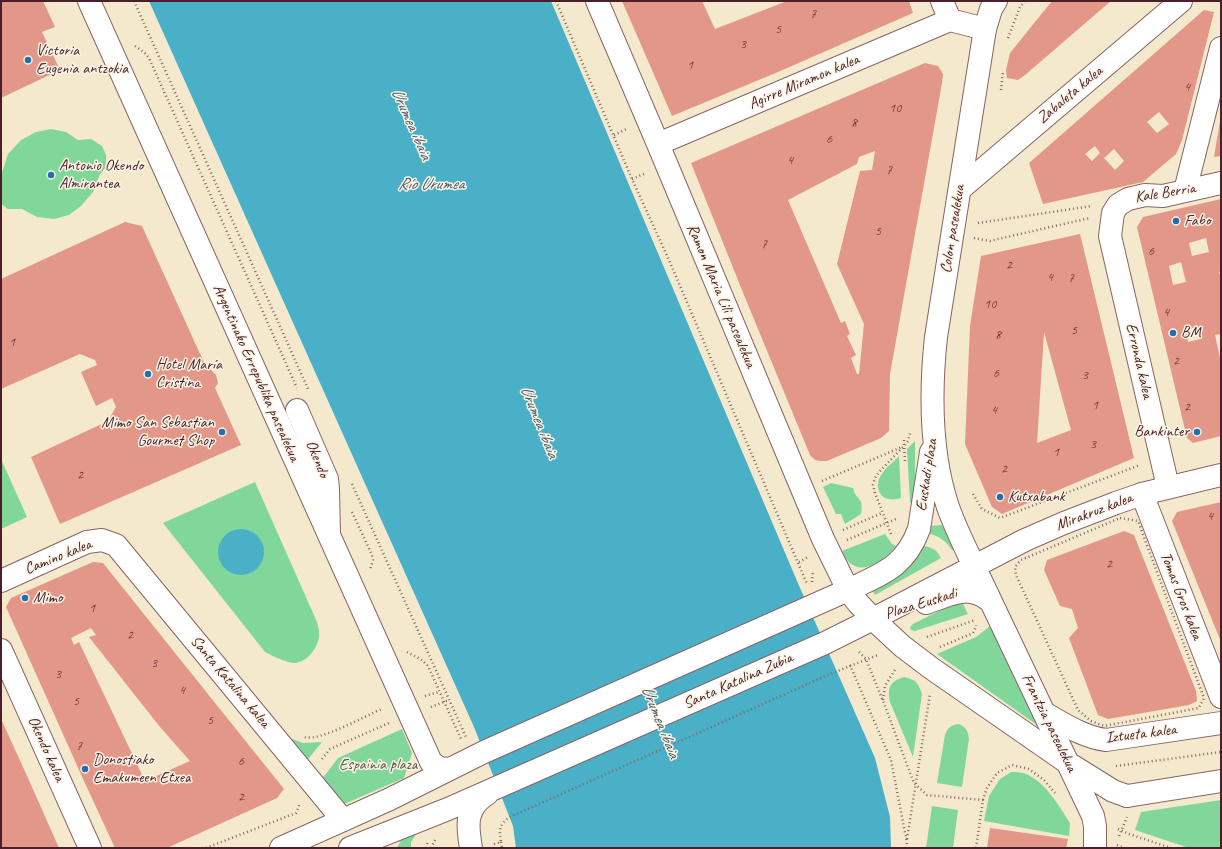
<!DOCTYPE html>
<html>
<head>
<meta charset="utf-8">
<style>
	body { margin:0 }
	#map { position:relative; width:1222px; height:849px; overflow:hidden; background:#f4e8cd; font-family:Caveat,sans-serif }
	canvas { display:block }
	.frame { position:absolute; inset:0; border:2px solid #4a1f2b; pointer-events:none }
</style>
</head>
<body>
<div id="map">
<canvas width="1222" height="849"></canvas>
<div class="frame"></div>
</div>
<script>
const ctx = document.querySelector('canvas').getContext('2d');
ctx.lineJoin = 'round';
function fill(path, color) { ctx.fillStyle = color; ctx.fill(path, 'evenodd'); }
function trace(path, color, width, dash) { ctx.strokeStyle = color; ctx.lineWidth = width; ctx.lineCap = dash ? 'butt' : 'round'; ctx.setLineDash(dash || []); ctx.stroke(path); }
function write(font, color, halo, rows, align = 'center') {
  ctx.font = font + ' Caveat,sans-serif'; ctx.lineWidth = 3; ctx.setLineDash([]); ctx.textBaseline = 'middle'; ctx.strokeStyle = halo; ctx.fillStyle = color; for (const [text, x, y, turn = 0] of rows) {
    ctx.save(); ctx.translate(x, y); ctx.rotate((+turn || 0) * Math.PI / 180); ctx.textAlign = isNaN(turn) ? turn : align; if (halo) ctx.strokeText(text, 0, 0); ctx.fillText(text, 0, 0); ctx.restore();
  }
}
fill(new Path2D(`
	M 51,129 L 66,132 L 78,140 L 91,139 L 102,146 L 106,155 L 106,167 L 100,174 L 93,192 L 81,206 L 69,215 L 54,219 L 37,217 L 22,209 L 8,209 L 1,204 L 1,172 L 3,170 L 8,154 L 21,140 L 36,132 Z
	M 915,441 L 915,505 L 910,502 L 907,449 Z
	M 899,456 L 901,498 C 897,499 892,500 889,499 C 877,497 875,482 882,474 C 886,467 894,462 899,456 Z
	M 1,459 L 27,517 L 1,529 Z
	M 255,482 L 317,622 C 318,626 320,633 319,637 C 317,649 307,662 295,663 C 286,663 273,656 265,652 L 163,523 Z
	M 831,483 L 853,488 C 856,501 864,496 861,514 L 845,524 L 841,514 L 836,514 L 823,487 Z
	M 942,525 L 955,550 L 952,550 C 945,540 939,536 927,533 L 929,526 Z
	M 885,534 L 892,544 L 896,546 C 882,564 854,581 842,551 Z
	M 923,546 C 933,547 937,550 941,558 L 875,595 L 872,590 L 900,575 L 915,559 Z
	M 961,600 L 968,614 L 915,631 L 911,630 L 910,627 L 913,624 Z
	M 990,626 L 1037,725 L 937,654 L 976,637 Z
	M 904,677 C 917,680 918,683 922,694 L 913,757 L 890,702 C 887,688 890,681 904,677 Z
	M 959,724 C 966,727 968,731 969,739 L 962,787 L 937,783 L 945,735 C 948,727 951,725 959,724 Z
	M 402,729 L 412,753 L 404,778 L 342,805 L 322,779 L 338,758 Z
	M 284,736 L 303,743 L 322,742 L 305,763 Z
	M 1011,772 C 1015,772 1019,772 1023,773 C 1044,779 1059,806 1070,823 L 1069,836 L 984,821 L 989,796 L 1000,779 Z
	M 1221,800 L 1221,848 L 1189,848 L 1135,830 L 1141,812 Z
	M 932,806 L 958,810 L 953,848 L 926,848 Z
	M 417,833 L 411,842 L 411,848 L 397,848 L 401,840 Z`), '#81d79a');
fill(new Path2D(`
	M 149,1 L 551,1 L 797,581 L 875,758 L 890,817 L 891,848 L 516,848 L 513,826 L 474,727 Z
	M218 552a23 23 0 1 1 46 0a23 23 0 1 1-46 0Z`), '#49b0c8');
fill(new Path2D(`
	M 1,1 L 43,1 L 55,27 L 42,32 L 60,70 L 1,98 Z
	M 622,1 L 702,1 L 715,29 L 787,1 L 909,1 L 913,13 L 778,72 L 672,116 Z
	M 1052,1 L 1111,1 L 1025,75 L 1018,80 L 1007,78 L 1006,70 L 1010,53 Z
	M 1204,10 L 1214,12 L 1182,140 L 1176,154 L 1143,182 L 1043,204 L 1029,163 ZM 1159,112 L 1169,124 L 1157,133 L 1147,122 ZM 1095,146 L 1100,153 L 1092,161 L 1085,154 ZM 1114,149 L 1124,161 L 1115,170 L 1104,158 Z
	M 925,63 L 938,66 L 943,74 L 942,83 L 890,374 L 889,431 L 881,438 L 827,461 L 820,461 L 815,460 L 810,455 L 744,295 L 691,163 ZM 875,151 L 872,170 L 860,171 L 837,264 L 864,324 L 859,374 L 857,374 L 851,358 L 856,355 L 847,336 L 850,334 L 845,321 L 841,323 L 788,200 L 857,164 L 859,157 Z
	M 1220,121 L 1221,156 L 1214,157 Z
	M 1221,199 L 1221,271 L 1219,272 L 1221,278 L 1221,334 L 1215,335 L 1221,362 L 1221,436 L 1193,443 L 1187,438 L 1137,227 L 1143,217 ZM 1206,238 L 1209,252 L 1192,256 L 1189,243 ZM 1181,262 L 1186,282 L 1173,285 L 1169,266 ZM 1197,327 L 1200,339 L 1188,342 L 1186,330 Z
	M 125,222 L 142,226 L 206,367 L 211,370 L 216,375 L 218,383 L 215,388 L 241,445 L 60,524 L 31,457 L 108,421 L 116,407 L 112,398 L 96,406 L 81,372 L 97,365 L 95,360 L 80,354 L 1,389 L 1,279 Z
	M 1080,234 L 1134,458 L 1002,514 L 992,507 L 965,444 L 970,326 L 981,256 ZM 1044,332 L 1071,430 L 1037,443 Z
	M 1221,502 L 1221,642 L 1172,521 L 1177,512 Z
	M 1124,531 L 1134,535 L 1196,691 L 1197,701 L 1189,705 L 1108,719 L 1098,715 L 1069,638 L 1078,628 L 1072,609 L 1060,606 L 1044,570 L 1047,560 Z
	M 93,562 L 103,563 L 284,789 L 277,798 L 167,848 L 115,848 L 84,781 L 6,607 L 11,598 ZM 91,628 L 96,635 L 89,637 L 160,727 L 190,761 L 145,781 L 79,642 L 74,645 L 71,638 Z
	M 1,719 L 28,778 L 59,848 L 1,848 Z
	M 990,828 L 1068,839 L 1066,848 L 987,848 Z`), '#e39788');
const minor = new Path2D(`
	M 597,1 L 658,144 L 823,539 L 848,590 L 858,603 L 873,619 L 902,646 L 931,668 L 1068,763
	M 942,1 L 950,20
	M 950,20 L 985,29
	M 658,144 L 950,20
	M 960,189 L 1181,1
	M 1185,191 L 1221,48
	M 297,410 L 327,479 L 328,489 L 329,534
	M 1168,487 L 1110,236 L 1113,213 L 1118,205 L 1128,199 L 1145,195 L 1163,196 L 1221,183
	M 1142,494 L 1221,697
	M 1,581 L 87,542 L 102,540 L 116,545 L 343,820
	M 1,650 L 90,848
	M 1044,713 C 1064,724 1083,737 1106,740 L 1221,723
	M 1127,796 L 1221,781`);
const major = new Path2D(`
	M 89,1 L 431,762 L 439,768 L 449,769
	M 996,1 L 991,9 L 985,29 L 936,337 C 930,393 930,453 948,507 C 955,527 965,547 974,566 L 1093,816 L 1095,826 L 1095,848
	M 926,603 C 950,595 968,583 990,601
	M 1068,763 L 1113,791 L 1127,796
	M 281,848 L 390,799 L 484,752 L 848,590 C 882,574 905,567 919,529 L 931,452
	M 350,848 L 448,809 L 825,643 L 873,619 L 1025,540 L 1064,523 L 1116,503 L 1142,494 L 1221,475
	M 471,848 C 467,825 465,808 487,794`);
trace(minor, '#866564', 24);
trace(major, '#866564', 24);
trace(new Path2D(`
	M 134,1 L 309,391
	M 556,1 L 632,179 L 669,260 L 807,584
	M 1008,38 L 1020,7 L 1025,1
	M 135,46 L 144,52 L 149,58 L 297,388
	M 1001,90 L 1003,71
	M 614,135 L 627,129
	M 632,179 L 646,173
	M 978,223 L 1092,206
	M 974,238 L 990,241 L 998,239 L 1090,218
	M 904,440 L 905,463
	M 822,481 L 902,447
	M 352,484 L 466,737
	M 973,494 L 982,509 L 1000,518 L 1140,465
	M 352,512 L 372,555 L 373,560 L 370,570
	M 1120,518 L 1138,521 L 1204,698 L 1199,708 L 1104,726 L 1091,721 L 1078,710 L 1016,575 L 1015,567 L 1021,560 Z
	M 843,530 L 882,513
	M 891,534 L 875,493 L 873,485 L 875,478 L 879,472 L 904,446 L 908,441 L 910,433
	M 847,540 L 898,518
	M 799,562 L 808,557
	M 812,582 L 813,571
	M 927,637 L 975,620
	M 940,647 L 973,633 L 976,627 L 976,625
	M 407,652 L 422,660 L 428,666 L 461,739
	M 859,652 L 866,659 L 883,701 L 914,783 L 927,795 L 983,800 L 976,848
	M 850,665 L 891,760 L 907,843 L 906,848
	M 425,696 L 439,692
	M 883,700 L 885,686 L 896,668
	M 431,707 L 449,700
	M 305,737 C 319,742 367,715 382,709
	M 322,759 L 330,749 L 389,723
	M 1116,766 L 1221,752
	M 983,800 L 987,788 L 997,773 L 1012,765 L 1029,769 L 1044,780 L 1055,793
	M 1118,829 L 1129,834 L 1171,848
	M 1119,836 L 1127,817
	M 907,839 L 930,694
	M 501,842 L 502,848
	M 494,844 L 501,842 C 499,829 499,825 510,817 L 830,674 L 878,655
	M 1117,845 L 1124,848
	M 206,848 L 296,813 L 300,803
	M 426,848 L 428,841
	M 431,848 L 436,838`), '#866564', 2.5, [1, 3]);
trace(minor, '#fff', 22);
trace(major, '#fff', 22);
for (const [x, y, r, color] of [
	[28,60,4,"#1f6fb2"],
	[51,175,4,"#1f6fb2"],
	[1176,221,4,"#1f6fb2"],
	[1173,333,4,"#1f6fb2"],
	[148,374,4,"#1f6fb2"],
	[222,432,4,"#1f6fb2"],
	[1197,432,4,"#1f6fb2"],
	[1000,497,4,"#1f6fb2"],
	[25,598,4,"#1f6fb2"],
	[85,769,4,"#1f6fb2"]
]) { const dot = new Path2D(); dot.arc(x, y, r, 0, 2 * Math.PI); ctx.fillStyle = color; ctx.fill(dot); trace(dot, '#fcf5e5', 1.5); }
write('14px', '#703d42', null, [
	["7",813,14],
	["5",778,29],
	["3",743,44],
	["1",690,65],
	["4",1187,87],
	["10",895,108],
	["8",854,123],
	["6",829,139],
	["4",790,160],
	["7",889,170],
	["5",878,231],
	["7",764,244],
	["6",1151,251],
	["2",1009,265],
	["4",1050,277],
	["7",1071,278],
	["10",990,304],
	["4",1166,312],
	["5",1074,330],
	["8",998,335],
	["1",12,342],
	["2",1176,361],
	["6",996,373],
	["3",1085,375],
	["1",1095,405],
	["2",1187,407],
	["4",994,410],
	["3",1093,444],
	["1",1056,452],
	["2",1004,469],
	["2",80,475],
	["4",1210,516],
	["2",1109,564],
	["1",92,608],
	["2",130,635],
	["3",154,663],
	["3",58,674],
	["4",182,690],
	["5",76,701],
	["5",210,720],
	["7",79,746],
	["6",241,761],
	["2",241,797]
]);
write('16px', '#4a1f2b', '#fcf5e5', [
	["Victoria",36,51],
	["Eugenia antzokia",36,69],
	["Antonio Okendo",59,166],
	["Almirantea",59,184],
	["Fabo",1184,221],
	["BM",1181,333],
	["Hotel María",156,365],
	["Cristina",156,383],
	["Mimo San Sebastian",214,423,"right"],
	["Gourmet Shop",214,441,"right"],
	["Bankinter",1189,432,"right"],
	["Kutxabank",1008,497],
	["Mimo",33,598],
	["Donostiako",93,760],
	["Emakumeen Etxea",93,778]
], 'left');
write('16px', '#4a1f2b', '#fcf5e5', [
	["Agirre Miramon kalea",804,82,-23],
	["Zabaleta kalea",1070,95,-40],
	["Kale Berria",1165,193,-9],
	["Colon pasealekua",953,229,-81],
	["Ramon Maria Lili pasealekua",721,296,67],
	["Erronda kalea",1139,361,77],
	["Argentinako Errepublika pasealekua",256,373,66],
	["Okendo",317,459,68],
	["Euskadi plaza",927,475,-81],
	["Mirakruz kalea",1094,512,-21],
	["Camino kalea",58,557,-22],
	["Tomas Gros kalea",1181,596,69],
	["Plaza Euskadi",921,604,-17],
	["Santa Katalina Zubia",738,681,-24],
	["Santa Katalina kalea",230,682,50],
	["Frantzia pasealekua",1049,723,64],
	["Iztueta kalea",1141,734,-7],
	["Okendo kalea",46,749,66]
]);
write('16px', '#5a564c', '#fcf5e5', [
	["Espainia plaza",378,765]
]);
write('italic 17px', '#4a596a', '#fcf5e5', [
	["Urumea ibaia",411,124,66],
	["Río Urumea",431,185],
	["Urumea ibaia",539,422,68],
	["Urumea ibaia",660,722,68]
]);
</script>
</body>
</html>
